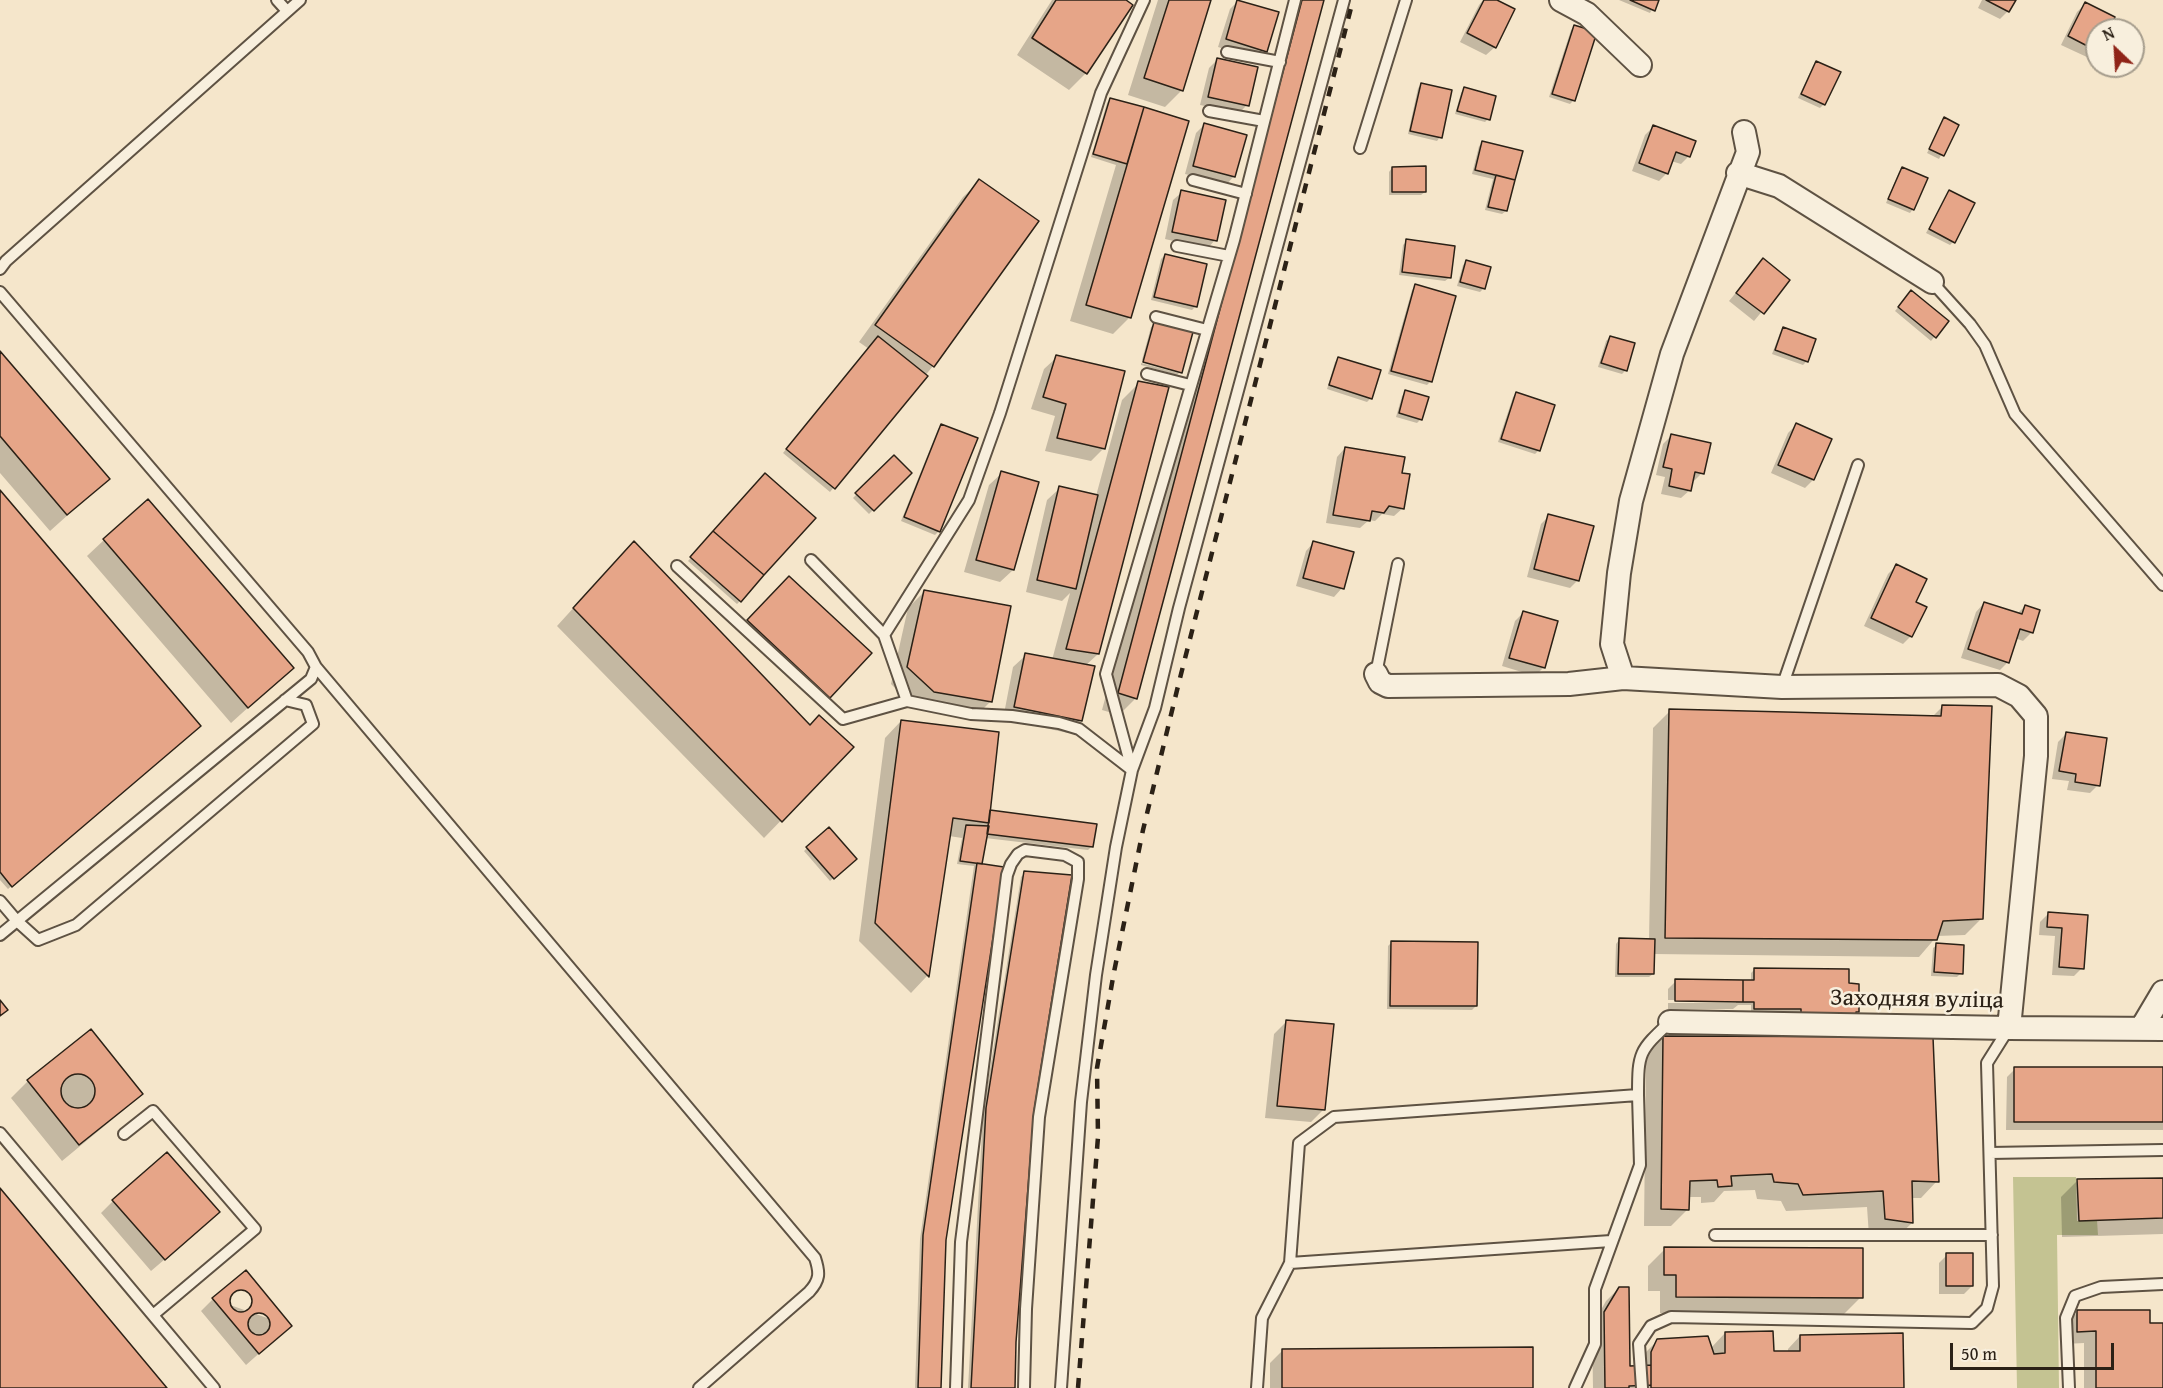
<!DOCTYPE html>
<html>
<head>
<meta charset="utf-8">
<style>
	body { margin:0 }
	#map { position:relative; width:2163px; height:1388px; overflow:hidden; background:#f5e6cb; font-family:"Gentium Book Plus",serif }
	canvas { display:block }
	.north { position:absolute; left:2085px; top:18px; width:60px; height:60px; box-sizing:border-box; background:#f8efdd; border:2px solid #a69d8d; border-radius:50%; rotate:335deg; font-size:16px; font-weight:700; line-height:24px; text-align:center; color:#2b2116 }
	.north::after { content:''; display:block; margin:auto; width:21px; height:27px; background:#8f2418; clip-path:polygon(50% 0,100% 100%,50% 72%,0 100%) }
	.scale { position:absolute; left:1950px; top:1343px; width:164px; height:27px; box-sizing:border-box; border:3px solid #2b2116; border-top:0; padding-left:8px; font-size:18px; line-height:21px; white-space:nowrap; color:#2b2116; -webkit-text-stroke:4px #f8efdd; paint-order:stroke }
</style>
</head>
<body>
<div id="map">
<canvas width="2163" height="1388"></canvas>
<div class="north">N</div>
<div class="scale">50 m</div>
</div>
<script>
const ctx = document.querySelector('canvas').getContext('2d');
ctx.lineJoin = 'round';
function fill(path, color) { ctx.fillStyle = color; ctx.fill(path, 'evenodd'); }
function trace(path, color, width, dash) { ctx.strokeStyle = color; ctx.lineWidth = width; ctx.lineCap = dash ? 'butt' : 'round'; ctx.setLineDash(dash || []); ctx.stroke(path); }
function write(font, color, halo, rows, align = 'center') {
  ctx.font = font + ' "Gentium Book Plus",serif'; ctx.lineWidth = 5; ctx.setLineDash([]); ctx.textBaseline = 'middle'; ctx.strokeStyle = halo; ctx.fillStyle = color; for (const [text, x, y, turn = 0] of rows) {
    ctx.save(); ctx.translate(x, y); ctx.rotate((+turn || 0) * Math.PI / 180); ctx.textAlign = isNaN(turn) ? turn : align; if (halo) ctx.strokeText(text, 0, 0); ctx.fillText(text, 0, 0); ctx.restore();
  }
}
fill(new Path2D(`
	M 2013,1177 L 2076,1177 L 2077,1221 L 2097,1220 L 2098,1235 L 2057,1235 L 2059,1388 L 2017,1388 Z`), '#c4c392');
fill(new Path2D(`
	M 1052,0 L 1124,0 L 1086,73 L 1069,90 L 1017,55 Z
	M 1158,0 L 1210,0 L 1182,90 L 1165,107 L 1128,95 Z
	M 1291,0 L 1322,0 L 1136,698 L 1119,715 L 1102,710 Z
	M 1483,0 L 1494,0 L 1495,47 L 1486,55 L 1460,42 L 1479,5 Z
	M 1619,0 L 1657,0 L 1650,13 Z
	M 1982,0 L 2014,0 L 2008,11 L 2000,19 L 1978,8 Z
	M 1238,1 L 1266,51 L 1257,59 L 1218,47 L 1230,9 Z
	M 2085,4 L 2107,30 L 2097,30 L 2097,51 L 2089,58 L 2061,45 L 2077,12 Z
	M 1574,27 L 1574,100 L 1570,104 L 1549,97 L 1571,30 Z
	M 1217,60 L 1247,105 L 1239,113 L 1200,105 L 1209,68 Z
	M 1817,63 L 1824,104 L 1820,108 L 1798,98 L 1813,66 Z
	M 1421,85 L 1440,137 L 1437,141 L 1408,134 L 1418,88 Z
	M 1464,89 L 1488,119 L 1485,122 L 1455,114 L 1461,93 Z
	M 1110,99 L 1187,122 L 1130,317 L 1113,334 L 1070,321 L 1116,165 L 1091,157 L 1107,103 Z
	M 1945,119 L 1957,125 L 1939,159 L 1927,153 Z
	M 1204,125 L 1234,176 L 1226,185 L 1185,174 L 1196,133 Z
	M 1653,127 L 1689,156 L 1681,164 L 1671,161 L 1667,173 L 1659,181 L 1632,171 L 1645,135 Z
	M 1483,143 L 1521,152 L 1506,211 L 1502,214 L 1485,210 L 1493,179 L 1472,174 L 1479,146 Z
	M 1392,168 L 1425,192 L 1421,195 L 1389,195 L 1389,172 Z
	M 1902,169 L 1913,209 L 1910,213 L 1886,203 L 1899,172 Z
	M 980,181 L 933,366 L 830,492 L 783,453 L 869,349 L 859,342 L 963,197 Z
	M 1949,191 L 1953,242 L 1950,245 L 1926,233 Z
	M 1182,192 L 1215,240 L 1207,249 L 1165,239 L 1173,200 Z
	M 1407,241 L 1449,278 L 1445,281 L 1399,275 L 1403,245 Z
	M 1165,255 L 1206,265 L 1195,307 L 1192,310 L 1151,300 L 1161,259 Z
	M 1763,260 L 1788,280 L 1754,321 L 1729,301 Z
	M 1467,261 L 1489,268 L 1483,289 L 1480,292 L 1457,286 L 1463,265 Z
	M 1416,286 L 1431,381 L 1427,385 L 1388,374 L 1412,290 Z
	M 1908,296 L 1947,321 L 1931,341 L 1895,311 Z
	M 1155,324 L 1181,371 L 1142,360 L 1151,327 Z
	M 1784,329 L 1807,361 L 1803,365 L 1772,354 L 1780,333 Z
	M 1610,337 L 1626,370 L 1622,374 L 1598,367 L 1606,341 Z
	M 0,353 L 108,479 L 50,531 L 0,473 Z
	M 1057,357 L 1104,448 L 1091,461 L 1045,451 L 1055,416 L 1031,409 L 1044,369 Z
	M 1339,358 L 1371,398 L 1367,402 L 1327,389 L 1335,362 Z
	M 1141,363 L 1179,373 L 1177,375 L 1141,365 Z
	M 1139,383 L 1098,654 L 1085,666 L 1081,720 L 1068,733 L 1003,719 L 1013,667 L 1026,655 L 1052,660 L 1070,593 L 1062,601 L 1026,592 L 1047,500 L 1060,488 L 1096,496 L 1122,400 Z
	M 1406,392 L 1421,419 L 1417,423 L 1396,417 L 1402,396 Z
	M 1516,394 L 1553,406 L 1538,451 L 1535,454 L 1498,442 L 1513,397 Z
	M 942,425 L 939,531 L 935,535 L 901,521 L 938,429 Z
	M 1796,425 L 1830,440 L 1813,480 L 1805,488 L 1771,473 L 1788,433 Z
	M 1671,436 L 1702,473 L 1694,481 L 1692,481 L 1690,490 L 1681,498 L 1661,494 L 1665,477 L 1656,475 L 1663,444 Z
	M 1345,448 L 1400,474 L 1403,508 L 1394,516 L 1382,514 L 1375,521 L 1369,520 L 1360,528 L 1326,523 L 1337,457 Z
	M 894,457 L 910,473 L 869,514 L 853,498 Z
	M 1002,473 L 1013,570 L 1000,582 L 964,572 L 989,485 Z
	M 753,488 L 740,601 L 737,604 L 688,561 Z
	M 0,492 L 196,730 L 8,889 L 0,880 Z
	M 1549,516 L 1578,580 L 1570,588 L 1527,577 L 1541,524 Z
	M 104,540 L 292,668 L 231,723 L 87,556 Z
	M 1314,542 L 1342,588 L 1334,597 L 1296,586 L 1306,551 Z
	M 617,560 L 809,726 L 852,747 L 764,838 L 557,626 Z
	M 1896,566 L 1914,603 L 1911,636 L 1903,644 L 1864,626 L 1888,574 Z
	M 789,578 L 869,654 L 826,700 L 745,625 Z
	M 925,591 L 991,701 L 974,718 L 916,709 L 891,684 L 908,608 Z
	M 1984,603 L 2017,614 L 2025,606 L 2039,611 L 2031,633 L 2023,641 L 2015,638 L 2008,662 L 2000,670 L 1961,658 L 1976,612 Z
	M 1523,613 L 1544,667 L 1535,676 L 1502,666 L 1515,621 Z
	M 1943,706 L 1982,918 L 1965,935 L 1937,936 L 1919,957 L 1653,954 L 1653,974 L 1649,977 L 1615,977 L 1616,944 L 1619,940 L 1649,940 L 1653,728 L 1670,711 L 1931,718 Z
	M 901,721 L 988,814 L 1091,847 L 1088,850 L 985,838 L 980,865 L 945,1240 L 940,1388 L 915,1388 L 920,1239 L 974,866 L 957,864 L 962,838 L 949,836 L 927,976 L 911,993 L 859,941 L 885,738 Z
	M 2066,734 L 2098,785 L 2090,793 L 2067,790 L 2069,781 L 2052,779 L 2058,742 Z
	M 828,829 L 855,858 L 830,881 L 804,851 Z
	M 1025,873 L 1032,1111 L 1015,1342 L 1014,1388 L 968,1388 L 983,1113 L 1021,877 Z
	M 2048,914 L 2086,916 L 2082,968 L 2074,976 L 2052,975 L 2055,936 L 2039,935 L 2040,922 Z
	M 1392,942 L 1476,1006 L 1472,1010 L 1387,1009 L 1388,946 Z
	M 1937,945 L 1961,973 L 1957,977 L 1931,976 L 1933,948 Z
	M 1754,970 L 1847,985 L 1858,1011 L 1854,1015 L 1798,1022 L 1798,1012 L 1751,1012 L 1751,1005 L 1738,1005 L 1733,1009 L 1668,1009 L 1668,989 L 1676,981 L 1751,982 L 1751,973 ZM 1668,1000 L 1736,1000 L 1736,1003 L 1668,1003 Z
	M 1286,1022 L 1323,1110 L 1311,1122 L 1265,1118 L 1274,1034 Z
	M 90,1031 L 141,1094 L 124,1110 L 62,1161 L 11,1098 L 28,1081 Z
	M 1663,1037 L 1937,1181 L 1921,1198 L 1911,1198 L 1912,1223 L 1895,1239 L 1869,1236 L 1867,1207 L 1786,1211 L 1781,1201 L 1757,1199 L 1755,1190 L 1724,1191 L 1714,1202 L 1701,1203 L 1701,1197 L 1688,1197 L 1688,1209 L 1671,1226 L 1644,1226 L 1646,1054 Z
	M 2163,1068 L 2163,1130 L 2006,1130 L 2007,1077 L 2015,1069 Z
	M 2078,1180 L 2163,1180 L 2163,1234 L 2062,1237 L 2061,1197 Z
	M 113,1201 L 205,1225 L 151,1271 L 101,1213 Z
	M 1665,1249 L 1861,1297 L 1844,1314 L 1660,1313 L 1660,1291 L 1648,1291 L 1648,1266 Z
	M 1947,1255 L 1972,1286 L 1964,1294 L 1939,1294 L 1939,1263 Z
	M 1619,1288 L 1628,1367 L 1639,1367 L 1645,1353 L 1658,1340 L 1711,1348 L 1725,1333 L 1772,1353 L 1788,1353 L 1788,1349 L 1800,1336 L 1902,1388 L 1593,1388 L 1592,1326 L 1606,1301 Z
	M 213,1299 L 290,1326 L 246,1365 L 201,1311 Z
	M 2078,1312 L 2148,1325 L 2163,1324 L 2163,1388 L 2084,1388 L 2084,1343 L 2065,1344 L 2065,1324 Z
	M 1282,1351 L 1532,1388 L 1270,1388 L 1270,1363 Z`), '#0003');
const building = new Path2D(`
	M 1056,0 L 1126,0 L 1133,5 L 1087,74 L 1032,38 Z
	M 1169,0 L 1211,0 L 1183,91 L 1144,78 Z
	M 1237,0 L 1279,12 L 1267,52 L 1226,39 Z
	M 1302,0 L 1324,0 L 1137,699 L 1118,693 Z
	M 1484,0 L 1497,0 L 1515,9 L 1496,48 L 1467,33 Z
	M 1630,0 L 1659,0 L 1655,11 Z
	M 1986,0 L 2016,0 L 2009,12 Z
	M 2085,2 L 2115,17 L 2109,30 L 2097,30 L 2097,51 L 2068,36 Z
	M 1574,25 L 1597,32 L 1575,101 L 1552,94 Z
	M 1217,58 L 1258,67 L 1249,106 L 1208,97 Z
	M 1816,61 L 1841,72 L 1825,105 L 1801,94 Z
	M 1421,83 L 1452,90 L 1442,138 L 1410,131 Z
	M 1464,87 L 1496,96 L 1490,120 L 1457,111 Z
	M 1110,98 L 1144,107 L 1127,164 L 1093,154 Z
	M 1144,107 L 1189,121 L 1131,318 L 1086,305 Z
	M 1944,117 L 1959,125 L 1944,156 L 1929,149 Z
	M 1204,123 L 1247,135 L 1235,177 L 1193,166 Z
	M 1653,125 L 1696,141 L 1690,157 L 1676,152 L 1668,174 L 1639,163 Z
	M 1482,141 L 1523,151 L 1515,180 L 1475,170 Z
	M 1426,166 L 1426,192 L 1392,192 L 1392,167 Z
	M 1902,167 L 1928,178 L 1914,210 L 1888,199 Z
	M 1496,175 L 1515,180 L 1507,211 L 1488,207 Z
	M 979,179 L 1039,221 L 934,367 L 875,325 Z
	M 1181,190 L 1226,200 L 1217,241 L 1172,232 Z
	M 1949,190 L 1975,203 L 1955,243 L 1929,229 Z
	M 1406,239 L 1455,246 L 1451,278 L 1402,272 Z
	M 1165,254 L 1207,264 L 1197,307 L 1154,297 Z
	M 1763,258 L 1790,280 L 1764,314 L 1736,293 Z
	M 1466,260 L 1491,267 L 1485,289 L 1460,282 Z
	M 1415,284 L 1456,296 L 1432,382 L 1391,371 Z
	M 1911,290 L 1949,321 L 1936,338 L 1898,307 Z
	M 1154,322 L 1193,332 L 1182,373 L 1143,362 Z
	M 1783,327 L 1816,339 L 1808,362 L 1775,350 Z
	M 878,336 L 928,376 L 835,489 L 786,449 Z
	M 1610,336 L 1635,343 L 1627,371 L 1601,363 Z
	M 0,351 L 110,479 L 67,515 L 0,436 Z
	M 1056,355 L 1125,371 L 1105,449 L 1057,438 L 1066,404 L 1043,397 Z
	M 1338,357 L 1381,370 L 1372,399 L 1329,385 Z
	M 1138,381 L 1169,387 L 1099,654 L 1066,649 Z
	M 1405,390 L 1429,397 L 1422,420 L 1399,413 Z
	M 1516,392 L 1555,405 L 1540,451 L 1501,439 Z
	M 1796,423 L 1832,439 L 1814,480 L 1778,465 Z
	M 941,424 L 978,438 L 940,532 L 904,517 Z
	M 1671,434 L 1711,443 L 1704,474 L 1695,472 L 1691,491 L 1669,486 L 1672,469 L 1663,467 Z
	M 1345,447 L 1405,457 L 1402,473 L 1410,474 L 1404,509 L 1389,506 L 1384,513 L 1372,511 L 1370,521 L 1333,515 Z
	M 894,455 L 912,473 L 874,511 L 855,493 Z
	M 1001,471 L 1039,482 L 1014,570 L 976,560 Z
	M 765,473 L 816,518 L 764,575 L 713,531 Z
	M 1059,486 L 1098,495 L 1076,589 L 1037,580 Z
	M 0,490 L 201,726 L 12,887 L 0,872 Z
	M 148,499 L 294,668 L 248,708 L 103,539 Z
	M 1548,514 L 1594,526 L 1579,581 L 1534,569 Z
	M 713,531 L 764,575 L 741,602 L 690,557 Z
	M 634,541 L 810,725 L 819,715 L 854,747 L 782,822 L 573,608 Z
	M 1313,541 L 1354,552 L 1344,589 L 1303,578 Z
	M 1896,564 L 1927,579 L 1916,602 L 1927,607 L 1912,637 L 1871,618 Z
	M 789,576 L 872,653 L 830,698 L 747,620 Z
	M 924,590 L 1011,606 L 992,702 L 934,692 L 907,667 Z
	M 1984,602 L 2022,614 L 2025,605 L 2040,610 L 2033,633 L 2020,629 L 2009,663 L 1968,649 Z
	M 1523,611 L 1558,621 L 1545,668 L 1509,658 Z
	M 1025,653 L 1095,666 L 1082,721 L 1014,707 Z
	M 1942,705 L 1992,706 L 1983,919 L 1943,921 L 1937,940 L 1665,938 L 1669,709 L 1941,716 Z
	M 901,720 L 999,732 L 989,823 L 953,818 L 929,977 L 875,923 Z
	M 2066,732 L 2107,738 L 2100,786 L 2075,782 L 2076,774 L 2059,771 Z
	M 990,810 L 1097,824 L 1093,847 L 987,834 Z
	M 966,825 L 989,826 L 982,864 L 960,861 Z
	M 829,827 L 857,859 L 834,879 L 806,847 Z
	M 977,863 L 1004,867 L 946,1240 L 941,1388 L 918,1388 L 923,1235 Z
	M 1024,871 L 1072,875 L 1034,1111 L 1016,1342 L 1015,1388 L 971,1388 L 986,1108 Z
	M 2048,912 L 2088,915 L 2084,969 L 2059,967 L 2062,928 L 2047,927 Z
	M 1619,938 L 1655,939 L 1654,974 L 1618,974 Z
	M 1391,941 L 1478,942 L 1477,1006 L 1390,1006 Z
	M 1936,943 L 1964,945 L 1963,974 L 1934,972 Z
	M 1754,968 L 1849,969 L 1849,983 L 1859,984 L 1859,1012 L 1856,1012 L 1856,1020 L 1801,1019 L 1801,1009 L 1754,1009 L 1754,1002 L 1743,1002 L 1743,980 L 1754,980 Z
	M 1675,979 L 1743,980 L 1743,1002 L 1675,1001 Z
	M 0,1000 L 8,1010 L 0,1016 Z
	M 1286,1020 L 1334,1024 L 1325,1110 L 1277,1106 Z
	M 91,1029 L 143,1094 L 79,1145 L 27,1080 Z
	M 1663,1036 L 1933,1037 L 1939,1182 L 1912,1181 L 1913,1223 L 1885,1219 L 1883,1191 L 1803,1195 L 1798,1184 L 1774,1182 L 1772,1174 L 1731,1176 L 1732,1186 L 1718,1187 L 1717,1180 L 1690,1181 L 1689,1210 L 1661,1209 Z
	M 2014,1067 L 2163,1067 L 2163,1122 L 2014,1122 Z
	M61 1091a17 17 0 1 1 34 0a17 17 0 1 1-34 0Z
	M 167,1152 L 220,1212 L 165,1260 L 112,1200 Z
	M 2163,1178 L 2163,1218 L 2079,1221 L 2077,1179 Z
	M 0,1188 L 167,1388 L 0,1388 Z
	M 1664,1247 L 1863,1248 L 1863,1298 L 1676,1297 L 1676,1275 L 1664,1275 Z
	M 1946,1253 L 1973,1253 L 1973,1286 L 1946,1286 Z
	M 246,1270 L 292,1326 L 259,1354 L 212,1298 Z
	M 1619,1287 L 1629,1287 L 1630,1366 L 1651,1365 L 1651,1385 L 1629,1386 L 1629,1388 L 1605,1388 L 1604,1312 Z
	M230 1301a11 11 0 1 1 22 0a11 11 0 1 1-22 0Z
	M 2077,1310 L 2150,1310 L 2150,1323 L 2163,1323 L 2163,1388 L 2096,1388 L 2096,1331 L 2077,1332 Z
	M248 1324a11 11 0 1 1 22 0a11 11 0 1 1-22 0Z
	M 1773,1331 L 1774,1351 L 1800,1351 L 1800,1335 L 1903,1333 L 1904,1388 L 1651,1388 L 1651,1352 L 1657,1339 L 1708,1336 L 1714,1354 L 1725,1353 L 1725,1332 Z
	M 1533,1347 L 1533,1388 L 1282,1388 L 1282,1349 Z`);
fill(building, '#e6a588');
trace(building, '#2b2116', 1.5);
const lane = new Path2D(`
	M 277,0 L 287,11
	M 1227,52 L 1280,62
	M 1209,111 L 1264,121
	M 1360,148 L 1406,0
	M 1193,180 L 1246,194
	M 1177,246 L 1229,256
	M 0,269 L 6,261 L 300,0
	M 1932,282 L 1970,324 L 1985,345 L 2015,414 L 2163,585
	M 0,292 L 308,652 L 316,667 L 311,679 L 0,935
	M 1156,317 L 1207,330
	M 1147,374 L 1190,385
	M 811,560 L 884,635 L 907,701 L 971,714 L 1012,716 L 1059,723 L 1079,729 L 1132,770
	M 677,566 L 843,719 L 907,701
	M 884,635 L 969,500 L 1000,413 L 1101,93 L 1144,0
	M 316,667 L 815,1258 C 820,1273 820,1280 809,1292 L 699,1388
	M 1376,674 L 1398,564
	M 1782,687 L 1858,465
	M 1132,770 L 1106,674 L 1234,240 L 1295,0
	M 0,901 L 17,921 L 38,940 L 76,925 L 313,724 L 306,705 L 285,700
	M 0,1133 L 214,1388
	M 124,1134 L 153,1111 L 255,1229 L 153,1315
	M 1990,1153 L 2163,1150
	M 1715,1235 L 1992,1235
	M 1290,1263 L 1611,1241
	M 956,1388 L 961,1242 L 1007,875 L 1011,864 L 1018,854 L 1025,850 L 1065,855 L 1078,862 L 1078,879 L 1039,1117 L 1026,1309 L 1024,1388
	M 1061,1388 L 1081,1102 L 1096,975 L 1116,847 L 1132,770 L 1155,708 L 1179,608 L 1344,0
	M 1257,1388 L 1262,1318 L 1290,1263 L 1299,1143 L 1334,1117 L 1638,1095 C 1638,1052 1639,1051 1670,1022
	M 1575,1388 L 1595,1344 L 1595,1289 L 1640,1165 L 1638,1095
	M 1642,1388 L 1639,1344 L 1651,1326 L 1671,1317 L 1972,1323 L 1987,1308 L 1993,1286 L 1987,1063 L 2009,1028
	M 2069,1388 L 2066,1318 L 2075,1296 L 2101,1287 L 2163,1284`);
const street = new Path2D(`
	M 1561,0 L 1587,14 L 1640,65
	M 1738,173 L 1779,186 L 1932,282
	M 1376,674 L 1380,682 L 1388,686 L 1569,684 L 1623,678 L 1782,687 L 1998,685 L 2019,696 L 2036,716 L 2036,756 L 2009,1028
	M 1623,678 L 1612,644 L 1619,573 L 1631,501 L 1672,354 L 1748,152 L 1744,132
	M 1670,1022 L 2009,1028 L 2163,1029
	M 2141,1029 L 2163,992`);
trace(lane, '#5e5243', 14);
trace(street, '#5e5243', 26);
trace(lane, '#f8efdd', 10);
trace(street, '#f8efdd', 22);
trace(new Path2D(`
	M 1078,1388 L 1098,1137 L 1097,1068 L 1114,972 L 1143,830 L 1179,682 L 1353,0`), '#2b2116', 4.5, [10, 10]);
write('24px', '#2b2116', '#f8efdd', [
	["Заходняя вуліца",1917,1000,1]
]);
</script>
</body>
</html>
